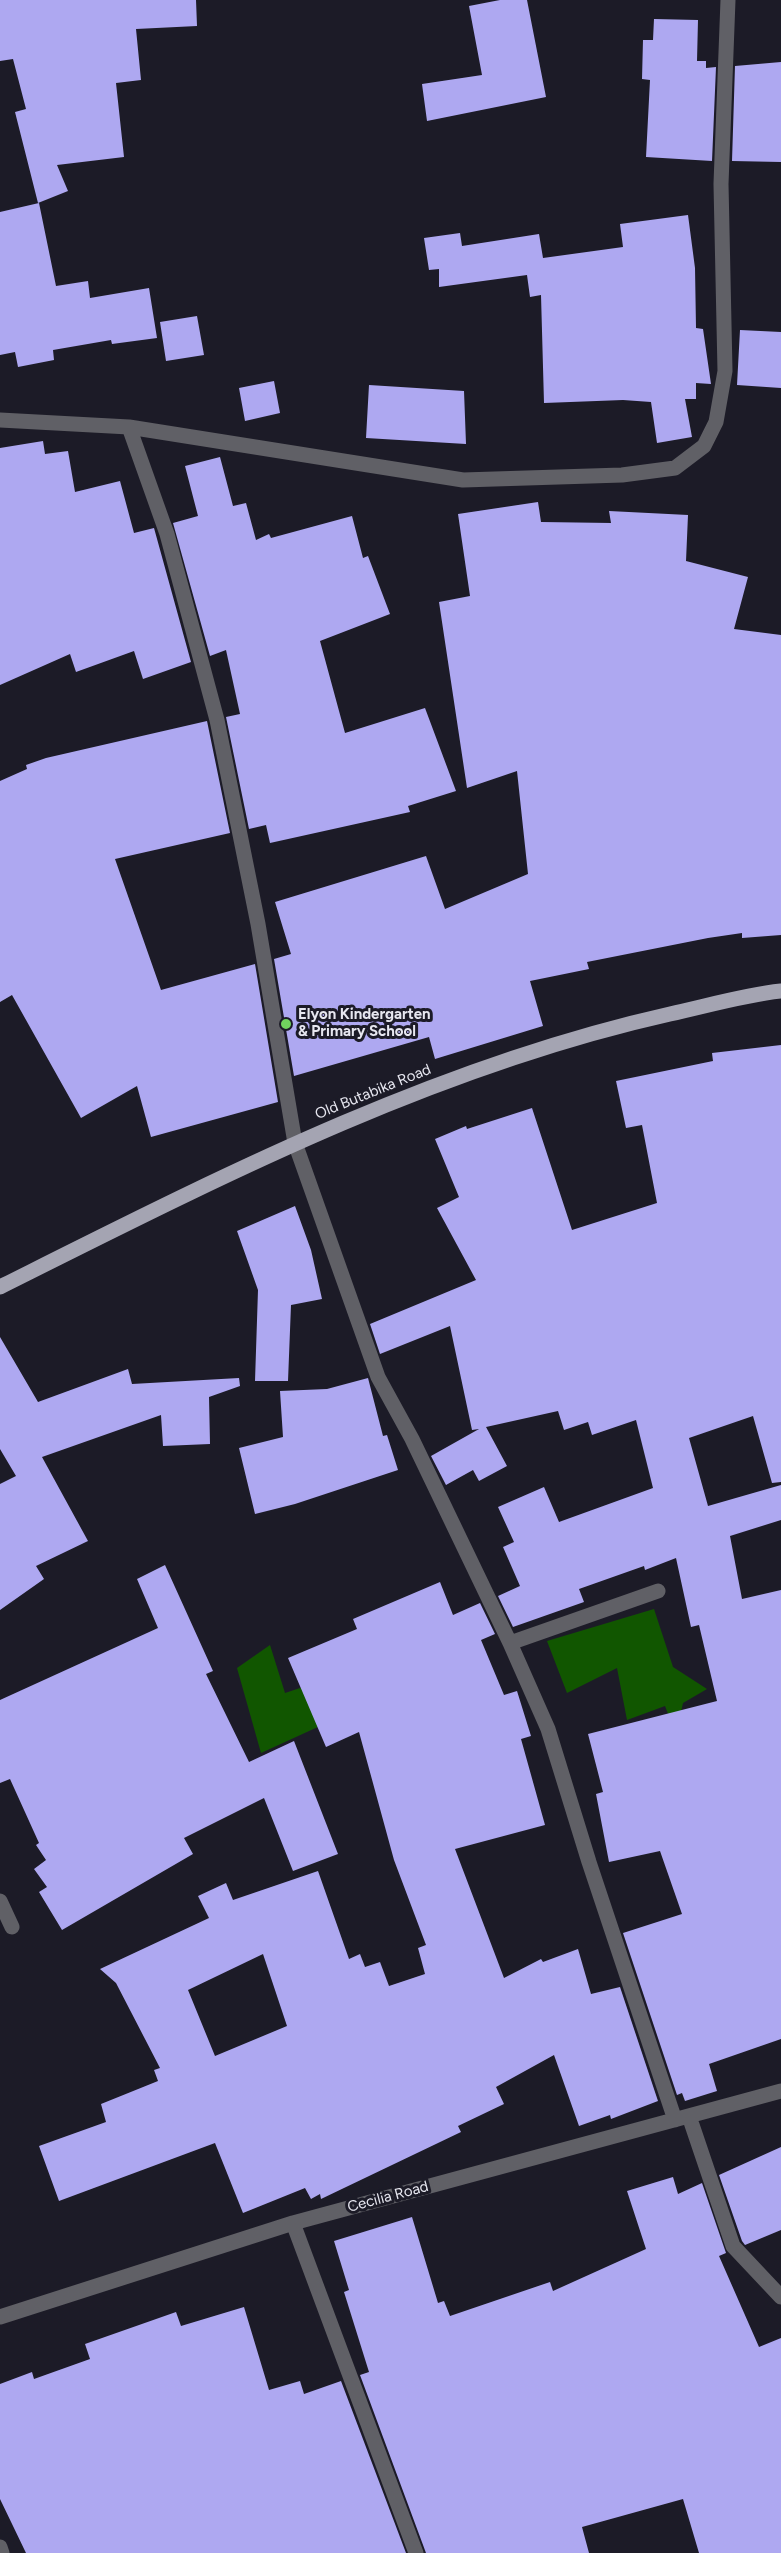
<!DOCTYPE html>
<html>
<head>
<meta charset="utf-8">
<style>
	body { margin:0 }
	canvas { display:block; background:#1c1b27 }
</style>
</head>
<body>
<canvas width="781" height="2553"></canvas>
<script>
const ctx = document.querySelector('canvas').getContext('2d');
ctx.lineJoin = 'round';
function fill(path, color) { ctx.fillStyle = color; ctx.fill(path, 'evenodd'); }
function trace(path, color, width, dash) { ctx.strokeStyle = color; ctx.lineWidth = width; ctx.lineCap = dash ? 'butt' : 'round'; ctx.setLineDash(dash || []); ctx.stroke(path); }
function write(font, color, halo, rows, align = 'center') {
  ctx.font = font + ' Figtree,sans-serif'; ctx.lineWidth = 6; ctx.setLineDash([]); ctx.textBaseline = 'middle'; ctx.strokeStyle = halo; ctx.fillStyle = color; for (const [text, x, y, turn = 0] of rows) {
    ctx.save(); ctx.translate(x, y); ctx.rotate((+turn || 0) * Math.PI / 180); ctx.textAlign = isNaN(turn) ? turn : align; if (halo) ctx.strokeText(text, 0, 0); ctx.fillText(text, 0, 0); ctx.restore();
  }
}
fill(new Path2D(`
	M 654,1609 L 673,1667 L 707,1689 L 683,1703 L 676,1734 L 665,1706 L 627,1720 L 617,1668 L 567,1693 L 547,1641 Z
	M 270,1645 L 285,1693 L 306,1686 L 320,1726 L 261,1753 L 237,1668 Z`), '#115600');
fill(new Path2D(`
	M 0,0 L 196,0 L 197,26 L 136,29 L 141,80 L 116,83 L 124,157 L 57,165 L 68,191 L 38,203 L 15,112 L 26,109 L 13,59 L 0,61 Z
	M 500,0 L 527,0 L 546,97 L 427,121 L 422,84 L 482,75 L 469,6 Z
	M 654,19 L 698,20 L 697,61 L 706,61 L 706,68 L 716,67 L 712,161 L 646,157 L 650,80 L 642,79 L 643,40 L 653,40 Z
	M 781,62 L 781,162 L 732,161 L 735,66 Z
	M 39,203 L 56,286 L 88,281 L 90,298 L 149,288 L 157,338 L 112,344 L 111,340 L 53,350 L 54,360 L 18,367 L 15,352 L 0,355 L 0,212 Z
	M 688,215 L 695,268 L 696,328 L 703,329 L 711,384 L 696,383 L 696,399 L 685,399 L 692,437 L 657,443 L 651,402 L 623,400 L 544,403 L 541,295 L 530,297 L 527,275 L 439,287 L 439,269 L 429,270 L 424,238 L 460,233 L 462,246 L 539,234 L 543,258 L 623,247 L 620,224 Z
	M 197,316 L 204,355 L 166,361 L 160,322 Z
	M 740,330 L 781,332 L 781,388 L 737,385 Z
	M 274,381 L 280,413 L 245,421 L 239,388 Z
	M 369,385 L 464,391 L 466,444 L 366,438 Z
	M 43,441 L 45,454 L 68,451 L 75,492 L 120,481 L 134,533 L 154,528 L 191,662 L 143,679 L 134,651 L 76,672 L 70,654 L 0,685 L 0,448 Z
	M 220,457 L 233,506 L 246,503 L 256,540 L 269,534 L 271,538 L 352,516 L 363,558 L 368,556 L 390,614 L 320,641 L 345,733 L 425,708 L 456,791 L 408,806 L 410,812 L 270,843 L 266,825 L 249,829 L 226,717 L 240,714 L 226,650 L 210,656 L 173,523 L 198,516 L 185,466 Z
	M 538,502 L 541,522 L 611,523 L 609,511 L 688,515 L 686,561 L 748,577 L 734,629 L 781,635 L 781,935 L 742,938 L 742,933 L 708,938 L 587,962 L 589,969 L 530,981 L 543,1026 L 435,1059 L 429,1037 L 294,1076 L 274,959 L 291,954 L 275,902 L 426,856 L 445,909 L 528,874 L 517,771 L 467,788 L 439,602 L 470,596 L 458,514 Z
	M 207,721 L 230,833 L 115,859 L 161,990 L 255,964 L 278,1102 L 151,1137 L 137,1086 L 81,1118 L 12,995 L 0,1002 L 0,781 L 27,769 L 26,765 L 46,758 Z
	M 781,1045 L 781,1482 L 772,1483 L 753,1416 L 689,1438 L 708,1506 L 781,1485 L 781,1520 L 730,1536 L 742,1599 L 781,1590 L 781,2039 L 709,2064 L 717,2091 L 685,2101 L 682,2093 L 677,2095 L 623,1933 L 682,1914 L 660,1851 L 609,1862 L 596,1794 L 603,1792 L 588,1734 L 717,1701 L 699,1625 L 691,1627 L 676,1558 L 645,1570 L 644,1566 L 579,1589 L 584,1602 L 513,1627 L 498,1596 L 520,1586 L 503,1547 L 514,1542 L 498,1507 L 544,1487 L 559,1522 L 653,1488 L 636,1420 L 592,1435 L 588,1422 L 564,1430 L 558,1411 L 486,1427 L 507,1466 L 479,1481 L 473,1470 L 446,1485 L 431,1456 L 479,1429 L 472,1430 L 450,1326 L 380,1354 L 370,1324 L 476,1280 L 437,1208 L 459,1197 L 435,1139 L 466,1126 L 467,1129 L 532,1108 L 572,1230 L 657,1203 L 642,1125 L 626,1128 L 616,1081 L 713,1061 L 712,1053 Z
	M 295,1206 L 311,1250 L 322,1299 L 291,1305 L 288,1381 L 255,1381 L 258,1290 L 237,1231 Z
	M 0,1337 L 38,1402 L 128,1369 L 132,1384 L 239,1378 L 240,1386 L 209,1397 L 210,1444 L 163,1446 L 161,1415 L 42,1457 L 88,1541 L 36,1566 L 44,1579 L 0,1610 L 0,1484 L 16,1476 L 0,1449 Z
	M 368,1378 L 383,1436 L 387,1435 L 398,1470 L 295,1504 L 255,1514 L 239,1448 L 283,1437 L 280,1391 L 327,1389 Z
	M 165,1565 L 213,1671 L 206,1674 L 249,1762 L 294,1741 L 338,1854 L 293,1871 L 264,1798 L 184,1838 L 193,1854 L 62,1930 L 39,1892 L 47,1887 L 34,1869 L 46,1860 L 36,1845 L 39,1843 L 10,1779 L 0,1783 L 0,1700 L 158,1628 L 137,1579 Z
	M 440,1582 L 453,1615 L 480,1603 L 495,1634 L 481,1640 L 504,1695 L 517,1691 L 531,1736 L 521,1739 L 545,1825 L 455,1849 L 504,1978 L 541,1959 L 543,1962 L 578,1949 L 591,1994 L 620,1987 L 658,2101 L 611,2119 L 610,2115 L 579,2126 L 554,2055 L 496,2087 L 504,2104 L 458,2126 L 461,2132 L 321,2199 L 320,2194 L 311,2199 L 305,2188 L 243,2213 L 215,2143 L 59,2201 L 39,2146 L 106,2122 L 101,2104 L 158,2081 L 154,2070 L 160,2068 L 116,1983 L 100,1969 L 209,1918 L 198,1896 L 226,1883 L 233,1900 L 318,1871 L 349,1959 L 360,1954 L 365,1967 L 380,1962 L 389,1986 L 425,1974 L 418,1948 L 426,1945 L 394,1860 L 359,1732 L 326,1747 L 288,1658 L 357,1629 L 353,1619 ZM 263,1954 L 287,2026 L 215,2056 L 188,1990 Z
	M 781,2147 L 781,2230 L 745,2245 L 742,2241 L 719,2175 Z
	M 673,2177 L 678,2194 L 702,2183 L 726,2253 L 719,2256 L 759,2347 L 781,2338 L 781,2553 L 699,2553 L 683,2499 L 582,2527 L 589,2553 L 426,2553 L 360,2375 L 369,2372 L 344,2292 L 349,2290 L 334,2241 L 412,2217 L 438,2303 L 444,2301 L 450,2316 L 550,2282 L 553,2291 L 646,2249 L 627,2191 Z
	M 244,2307 L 269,2390 L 300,2381 L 304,2394 L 341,2381 L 406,2553 L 26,2553 L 0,2499 L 0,2384 L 32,2372 L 34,2379 L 90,2359 L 85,2344 L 176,2312 L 181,2326 Z`), '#aea8f1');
trace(new Path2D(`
	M 0,420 L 129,427 L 167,534 L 217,720 L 258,924 L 295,1143 L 378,1377 L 412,1439 L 510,1643 L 548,1729 L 589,1862 L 675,2120
	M 129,427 L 463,480 L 622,475 L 675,468 L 704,446 L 716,422 L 725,371 L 721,184 L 728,0
	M 510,1643 L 658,1591
	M 0,1901 L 12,1927
	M 689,2116 L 733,2246 L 781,2297
	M 293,2223 L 416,2553
	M 0,2317 L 293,2223 L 781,2091
	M 0,2547 L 2,2553`), '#606066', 15);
trace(new Path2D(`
	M 0,1287 C 216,1179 433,1067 670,1014 C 707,1006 744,995 781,991`), '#a4a4b2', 15);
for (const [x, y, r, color] of [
	[286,1024,6,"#71d35e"]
]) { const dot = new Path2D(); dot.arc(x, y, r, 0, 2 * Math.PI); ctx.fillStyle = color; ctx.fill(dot); trace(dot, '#1c1b27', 2); }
write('bold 15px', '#e7e7f0', '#1c1b27', [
	["Elyon Kindergarten",298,1015],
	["& Primary School",298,1032]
], 'left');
write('15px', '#e7e7f0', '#1c1b27', [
	["Old Butabika Road",373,1092,-22],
	["Cecilia Road",388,2197,-15]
]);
</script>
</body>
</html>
